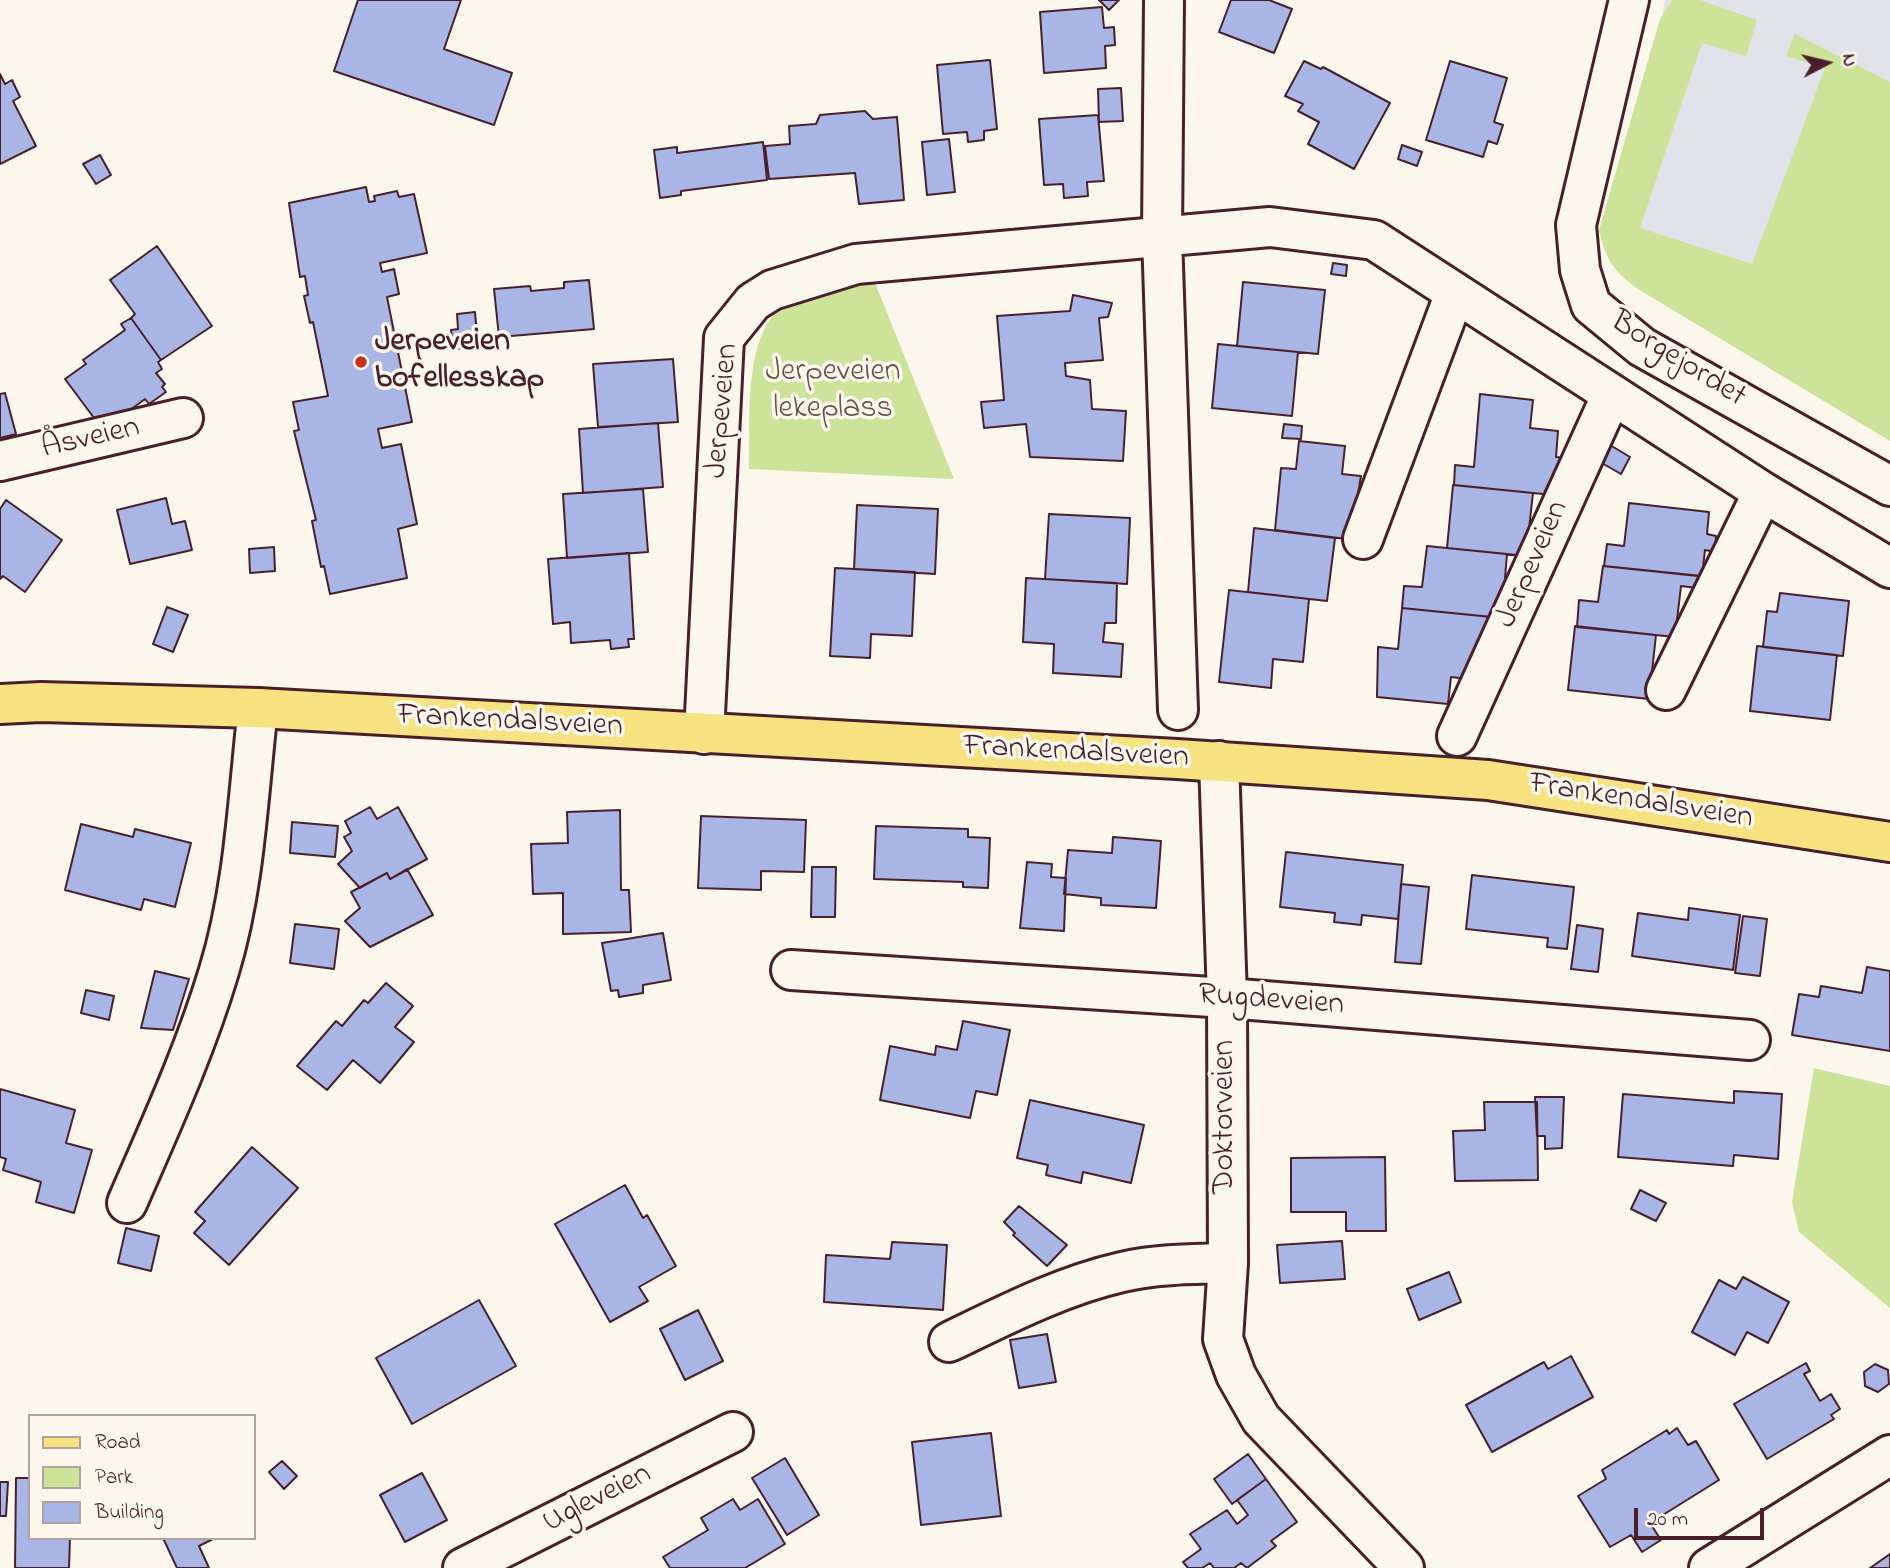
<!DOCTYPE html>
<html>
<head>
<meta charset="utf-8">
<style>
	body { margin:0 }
	#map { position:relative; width:1890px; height:1568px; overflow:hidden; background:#fbf7ec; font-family:"Indie Flower",sans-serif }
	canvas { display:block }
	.legend { position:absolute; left:28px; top:1414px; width:228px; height:126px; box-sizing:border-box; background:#fbf7ec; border:2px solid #b4a19f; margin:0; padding:9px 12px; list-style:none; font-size:21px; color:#4a1f2b }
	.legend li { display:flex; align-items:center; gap:14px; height:35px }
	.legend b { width:35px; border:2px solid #b4a19f }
	.north { position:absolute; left:1792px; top:28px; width:70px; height:70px; -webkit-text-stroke:5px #fbf7ec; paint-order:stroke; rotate:83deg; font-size:19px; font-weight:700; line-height:28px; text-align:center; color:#4a1f2b }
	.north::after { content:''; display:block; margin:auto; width:24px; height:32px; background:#4a1f2b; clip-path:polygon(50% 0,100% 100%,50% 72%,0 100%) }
	.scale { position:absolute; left:1634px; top:1508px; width:130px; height:32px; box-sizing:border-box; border:4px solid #4a1f2b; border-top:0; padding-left:9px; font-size:21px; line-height:24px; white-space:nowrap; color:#4a1f2b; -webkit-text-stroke:5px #fbf7ec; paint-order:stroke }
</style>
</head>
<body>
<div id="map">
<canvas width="1890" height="1568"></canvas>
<ul class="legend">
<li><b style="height:9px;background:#f6e281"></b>Road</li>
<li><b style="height:19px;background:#cce399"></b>Park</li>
<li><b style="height:19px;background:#a9b5e5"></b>Building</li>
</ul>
<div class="north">N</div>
<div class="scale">20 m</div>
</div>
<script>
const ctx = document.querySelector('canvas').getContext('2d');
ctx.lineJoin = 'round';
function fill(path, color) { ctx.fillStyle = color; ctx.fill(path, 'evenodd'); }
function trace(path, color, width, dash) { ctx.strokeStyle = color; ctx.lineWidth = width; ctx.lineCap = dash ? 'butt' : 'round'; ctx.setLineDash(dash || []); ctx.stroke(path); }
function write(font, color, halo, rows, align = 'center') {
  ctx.font = font + ' "Indie Flower",sans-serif'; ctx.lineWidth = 7; ctx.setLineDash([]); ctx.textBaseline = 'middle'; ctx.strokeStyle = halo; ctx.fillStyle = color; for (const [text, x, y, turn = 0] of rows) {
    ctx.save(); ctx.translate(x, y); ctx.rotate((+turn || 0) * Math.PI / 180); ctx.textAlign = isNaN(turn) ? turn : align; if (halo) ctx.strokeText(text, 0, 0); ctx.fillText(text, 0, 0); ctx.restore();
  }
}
fill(new Path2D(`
	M 1665,0 L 1890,0 L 1890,109 L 1761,271 L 1633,236 L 1628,211 Z`), '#e2e3ea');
fill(new Path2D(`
	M 1672,0 L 1700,0 L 1757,20 L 1746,56 L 1702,43 L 1640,228 L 1752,264 L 1825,68 L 1786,56 L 1795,34 L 1890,82 L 1890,441 L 1638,289 C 1613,271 1606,260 1599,230 L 1660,19 Z
	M 873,278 L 954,479 L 749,469 C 751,422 740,322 794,300 C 819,290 847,285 873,278 Z
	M 1814,1068 L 1890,1086 L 1890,1308 L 1799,1232 L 1792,1202 Z`), '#cce399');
const building = new Path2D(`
	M 358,0 L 461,0 L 444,49 L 512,73 L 494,125 L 334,71 Z
	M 1099,0 L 1119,0 L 1109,10 Z
	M 1231,0 L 1269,0 L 1292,9 L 1274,53 L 1219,32 Z
	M 1102,7 L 1104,28 L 1114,27 L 1115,45 L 1105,46 L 1106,68 L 1044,73 L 1040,12 Z
	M 990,60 L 997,129 L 984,131 L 984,140 L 968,142 L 967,132 L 943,134 L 937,65 Z
	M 1304,61 L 1321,69 L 1323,67 L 1390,103 L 1354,169 L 1308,144 L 1319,122 L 1298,111 L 1303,104 L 1285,96 Z
	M 1450,61 L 1507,78 L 1494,122 L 1503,125 L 1497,144 L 1488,141 L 1483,157 L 1426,140 Z
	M 0,74 L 5,84 L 12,80 L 20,97 L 13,101 L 36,146 L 0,164 Z
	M 1121,88 L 1123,121 L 1099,122 L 1098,89 Z
	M 865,111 L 873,119 L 897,117 L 904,200 L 859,204 L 855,173 L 769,179 L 765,146 L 790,144 L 789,126 L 816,124 L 820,115 Z
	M 1098,115 L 1104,181 L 1087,182 L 1088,196 L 1064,198 L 1063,184 L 1044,185 L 1039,119 Z
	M 949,139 L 955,192 L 927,195 L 922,142 Z
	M 763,142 L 767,180 L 681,191 L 681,195 L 660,198 L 654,150 L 677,147 L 677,153 Z
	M 1402,145 L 1422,152 L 1417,166 L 1398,159 Z
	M 100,155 L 111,175 L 96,184 L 83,164 Z
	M 366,187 L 369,202 L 375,201 L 374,196 L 397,191 L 399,197 L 414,194 L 427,253 L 380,263 L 382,272 L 394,269 L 399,294 L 387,297 L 412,422 L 378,429 L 382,448 L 401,444 L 417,524 L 398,529 L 407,578 L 330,594 L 324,566 L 321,567 L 312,521 L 316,520 L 294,431 L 299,430 L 293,402 L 328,396 L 313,322 L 310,323 L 304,296 L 308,295 L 305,276 L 300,277 L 289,203 Z
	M 157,246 L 212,326 L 161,360 L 131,318 L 135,314 L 110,280 Z
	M 1333,263 L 1347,265 L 1346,276 L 1331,274 Z
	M 589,280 L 594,329 L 499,337 L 494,289 L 530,286 L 531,291 L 564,288 L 564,282 Z
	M 1243,282 L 1325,290 L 1318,354 L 1237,346 Z
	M 1073,295 L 1112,303 L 1108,317 L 1099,318 L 1103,360 L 1065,363 L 1066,376 L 1090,380 L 1092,409 L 1126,411 L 1123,461 L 1030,457 L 1026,424 L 984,428 L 981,402 L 1004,400 L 997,316 L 1070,311 Z
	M 475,312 L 478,347 L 453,349 L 451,330 L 458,329 L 457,314 Z
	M 131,318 L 161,360 L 158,362 L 162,369 L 156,373 L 165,384 L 162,387 L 166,392 L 149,404 L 145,399 L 103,430 L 65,379 L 86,364 L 83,360 L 125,330 L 121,324 Z
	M 1218,344 L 1298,352 L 1292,416 L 1212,408 Z
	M 673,359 L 678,422 L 598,427 L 593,364 Z
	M 5,393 L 16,434 L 0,438 L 0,394 Z
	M 1480,394 L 1533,400 L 1530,428 L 1558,431 L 1556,457 L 1565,458 L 1564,470 L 1555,469 L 1553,495 L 1454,485 L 1455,465 L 1474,467 Z
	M 658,423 L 663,487 L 583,493 L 579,429 Z
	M 1284,424 L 1302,426 L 1301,439 L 1282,438 Z
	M 1299,441 L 1345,446 L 1342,474 L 1361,476 L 1358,494 L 1369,495 L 1354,540 L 1275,530 L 1281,468 L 1296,469 Z
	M 1610,445 L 1630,457 L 1621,474 L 1600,462 Z
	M 1453,485 L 1533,493 L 1526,556 L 1447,548 Z
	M 643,489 L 648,552 L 567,558 L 563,494 Z
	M 166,498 L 172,524 L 185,521 L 192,550 L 130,564 L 117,510 Z
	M 6,500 L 62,540 L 25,592 L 3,576 L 0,579 L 0,509 Z
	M 1629,503 L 1709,512 L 1707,534 L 1716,536 L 1715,552 L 1705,550 L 1702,576 L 1604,566 L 1607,544 L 1624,546 Z
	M 857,505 L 938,509 L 935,574 L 854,569 Z
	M 1049,514 L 1130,518 L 1127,584 L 1045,579 Z
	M 1254,528 L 1335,538 L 1327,601 L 1248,592 Z
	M 1427,546 L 1507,554 L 1505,578 L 1515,579 L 1501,618 L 1402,608 L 1404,586 L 1422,587 Z
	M 274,547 L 275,571 L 250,573 L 249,549 Z
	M 629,553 L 634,639 L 628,639 L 629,647 L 611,649 L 610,640 L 571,643 L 570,622 L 553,624 L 548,559 Z
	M 1603,566 L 1698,576 L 1697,588 L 1681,586 L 1675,637 L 1577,627 L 1579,600 L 1598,602 Z
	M 835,568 L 915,572 L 912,636 L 871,634 L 870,658 L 830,656 Z
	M 1026,578 L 1117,583 L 1116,623 L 1105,623 L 1103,642 L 1123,644 L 1121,677 L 1053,673 L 1054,644 L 1023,642 Z
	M 1229,590 L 1309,599 L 1303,662 L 1273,659 L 1271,688 L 1219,682 Z
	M 1780,593 L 1849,601 L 1843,656 L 1763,647 L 1767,611 L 1777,612 Z
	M 167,607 L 188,615 L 173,652 L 153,644 Z
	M 1402,608 L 1492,617 L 1475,680 L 1451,677 L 1448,704 L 1377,697 L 1378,647 L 1398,649 Z
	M 1575,626 L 1656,635 L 1649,699 L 1568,690 Z
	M 1757,646 L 1837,655 L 1830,720 L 1750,711 Z
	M 370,807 L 377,819 L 398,807 L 427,859 L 390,879 L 387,873 L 360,888 L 338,864 L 352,851 L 344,837 L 351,833 L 345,821 Z
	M 620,810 L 621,890 L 629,890 L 631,932 L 563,934 L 563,893 L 533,894 L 531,844 L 568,843 L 567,812 Z
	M 701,816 L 806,820 L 804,872 L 761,871 L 761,890 L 698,888 Z
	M 292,822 L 338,826 L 335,857 L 290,853 Z
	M 81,824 L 133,837 L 135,829 L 191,843 L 175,907 L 144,899 L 141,910 L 65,890 Z
	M 876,826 L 968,829 L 968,837 L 990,838 L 988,888 L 963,887 L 963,882 L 874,879 Z
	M 1113,837 L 1161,841 L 1156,908 L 1101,905 L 1101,898 L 1064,894 L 1068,850 L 1112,853 Z
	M 1286,852 L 1403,865 L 1398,919 L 1362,915 L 1361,925 L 1334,922 L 1335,913 L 1280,907 Z
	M 1027,862 L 1052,864 L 1051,877 L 1066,878 L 1064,931 L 1020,928 Z
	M 812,867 L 836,867 L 835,917 L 811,917 Z
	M 407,869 L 433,915 L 370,947 L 345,921 L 360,908 L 351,892 L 387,873 L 390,879 Z
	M 1472,875 L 1574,887 L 1567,949 L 1547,947 L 1548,938 L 1466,929 Z
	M 1401,884 L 1429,887 L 1421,964 L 1395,962 Z
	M 1689,908 L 1740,915 L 1733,970 L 1632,956 L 1638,913 L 1688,920 Z
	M 1743,916 L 1767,919 L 1760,976 L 1735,973 Z
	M 295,924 L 339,929 L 334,969 L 290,963 Z
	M 1577,925 L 1603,929 L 1598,972 L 1571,969 Z
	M 663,933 L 671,980 L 643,985 L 643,993 L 619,997 L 618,990 L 611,991 L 602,943 Z
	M 1867,967 L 1890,971 L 1890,1051 L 1792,1035 L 1799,994 L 1819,997 L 1821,986 L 1862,993 Z
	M 155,971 L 189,979 L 173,1030 L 141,1028 Z
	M 386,983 L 413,1006 L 395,1027 L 414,1042 L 380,1083 L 353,1060 L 327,1090 L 297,1066 L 336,1021 L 342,1026 L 364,1000 L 368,1003 Z
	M 86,990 L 114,996 L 109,1020 L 81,1013 Z
	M 963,1021 L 1010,1030 L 997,1095 L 976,1091 L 970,1118 L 880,1100 L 890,1046 L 935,1055 L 936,1046 L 957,1050 Z
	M 0,1089 L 75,1110 L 66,1143 L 92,1150 L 74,1213 L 36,1202 L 41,1182 L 3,1170 L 6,1159 L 0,1157 Z
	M 1734,1091 L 1782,1094 L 1778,1159 L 1734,1155 L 1733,1166 L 1618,1157 L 1623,1094 L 1734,1103 Z
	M 1535,1097 L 1564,1097 L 1562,1148 L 1545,1149 L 1545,1136 L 1537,1136 Z
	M 1030,1100 L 1144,1125 L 1131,1183 L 1083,1172 L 1081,1183 L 1046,1175 L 1048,1165 L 1017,1158 Z
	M 1484,1102 L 1537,1102 L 1538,1180 L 1455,1181 L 1453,1131 L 1485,1130 Z
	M 252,1147 L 298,1188 L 229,1265 L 194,1233 L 205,1221 L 195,1212 Z
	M 1385,1157 L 1386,1231 L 1346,1231 L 1346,1212 L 1291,1212 L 1291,1158 Z
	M 625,1185 L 643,1218 L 647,1215 L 676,1266 L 639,1287 L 648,1301 L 610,1322 L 555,1224 Z
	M 1640,1190 L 1666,1203 L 1656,1221 L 1631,1209 Z
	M 1019,1206 L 1067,1245 L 1047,1266 L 1013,1235 L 1015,1233 L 1004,1222 Z
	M 126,1228 L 159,1236 L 151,1271 L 118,1263 Z
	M 1342,1241 L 1345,1279 L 1280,1283 L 1277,1245 Z
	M 892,1242 L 947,1245 L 943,1310 L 824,1302 L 826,1255 L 890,1259 Z
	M 1449,1272 L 1461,1302 L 1419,1320 L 1407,1289 Z
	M 1743,1277 L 1789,1302 L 1768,1343 L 1747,1332 L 1735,1355 L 1692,1332 L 1719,1280 L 1736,1289 Z
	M 479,1300 L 516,1366 L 412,1424 L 376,1358 Z
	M 698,1310 L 723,1361 L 685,1380 L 660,1329 Z
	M 1047,1334 L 1056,1382 L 1019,1388 L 1010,1340 Z
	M 1571,1356 L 1593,1397 L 1492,1452 L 1466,1405 L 1544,1362 L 1548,1369 Z
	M 1806,1363 L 1810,1371 L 1804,1374 L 1820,1401 L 1831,1394 L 1840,1409 L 1831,1415 L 1834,1419 L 1767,1459 L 1734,1404 Z
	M 1875,1364 L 1888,1370 L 1889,1384 L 1878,1392 L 1865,1386 L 1864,1372 Z
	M 1677,1428 L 1688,1445 L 1696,1441 L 1719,1480 L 1650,1523 L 1661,1540 L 1642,1552 L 1631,1535 L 1610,1547 L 1578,1496 L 1606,1479 L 1602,1470 L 1667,1430 L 1669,1434 Z
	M 991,1433 L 1001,1516 L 921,1525 L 912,1442 Z
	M 1248,1454 L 1266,1479 L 1232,1504 L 1214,1479 Z
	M 785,1458 L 819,1515 L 787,1535 L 752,1478 Z
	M 282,1461 L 297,1476 L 284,1489 L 269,1472 Z
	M 422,1473 L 447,1520 L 405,1542 L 380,1495 Z
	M 16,1478 L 30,1478 L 30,1538 L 70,1538 L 69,1568 L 15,1568 Z
	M 1266,1479 L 1297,1522 L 1271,1541 L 1276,1546 L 1247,1568 L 1241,1563 L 1234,1568 L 1214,1568 L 1210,1563 L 1202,1568 L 1188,1568 L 1183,1562 L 1201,1549 L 1190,1534 L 1227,1510 L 1237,1524 L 1248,1515 L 1237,1500 Z
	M 0,1482 L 8,1482 L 6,1516 L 0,1516 Z
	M 733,1499 L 740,1510 L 758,1499 L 785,1544 L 745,1568 L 670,1568 L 663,1557 L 708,1530 L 701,1518 Z
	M 163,1538 L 215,1538 L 199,1546 L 209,1568 L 177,1568 Z
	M 1890,1554 L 1890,1568 L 1870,1568 Z`);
fill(building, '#a9b5e5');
trace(building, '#4a1f2b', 2);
const minor = new Path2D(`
	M 1164,0 L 1162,236 L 1178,710
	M 1629,0 L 1576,225 L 1580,270 L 1591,305 L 1642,347 L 1890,486
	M 0,461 L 183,418
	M 1363,539 L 1455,293
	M 1666,690 L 1763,492
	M 704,734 L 724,338 L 753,302 L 772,290 L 856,264 L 1270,227 L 1374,240 L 1763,492 L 1890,568
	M 1457,736 L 1612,394
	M 1219,761 L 1227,998 L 1228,1263 L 1223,1339 L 1236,1375 L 1261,1419 L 1404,1568
	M 791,970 L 1227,998 L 1750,1040
	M 127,1203 C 160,1127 195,1051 219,971 C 245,886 248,795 258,708
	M 949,1342 C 1005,1315 1061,1286 1122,1272 C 1157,1264 1193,1264 1228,1263
	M 463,1568 L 733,1432
	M 1709,1568 L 1890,1455`);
const major = new Path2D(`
	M 0,704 L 41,702 L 258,708 L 1177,759 L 1488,780 L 1890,842`);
trace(minor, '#4a1f2b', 44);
trace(major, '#4a1f2b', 44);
trace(minor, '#fbf7ec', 38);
trace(major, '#f6e281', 38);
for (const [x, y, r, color] of [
	[361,362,7,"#c8321e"]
]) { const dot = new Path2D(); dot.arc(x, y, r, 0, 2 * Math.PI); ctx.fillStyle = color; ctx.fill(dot); trace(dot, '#fbf7ec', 2.5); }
write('bold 32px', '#4a1f2b', '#fbf7ec', [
	["Jerpeveien",375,344],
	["bofellesskap",375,381]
], 'left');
write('32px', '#4a1f2b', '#fbf7ec', [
	["Borgejordet",1677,361,32],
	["Jerpeveien",724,411,-85],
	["Åsveien",91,440,-13],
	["Jerpeveien",1534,565,-66],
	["Frankendalsveien",510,723,3],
	["Frankendalsveien",1076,754,3],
	["Frankendalsveien",1641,803,9],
	["Rugdeveien",1271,1002,4],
	["Doktorveien",1227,1117,-90],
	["Ugleveien",598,1500,-27]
]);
write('32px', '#6a5046', '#fbf7ec', [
	["Jerpeveien",833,374],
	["lekeplass",833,411]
]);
</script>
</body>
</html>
